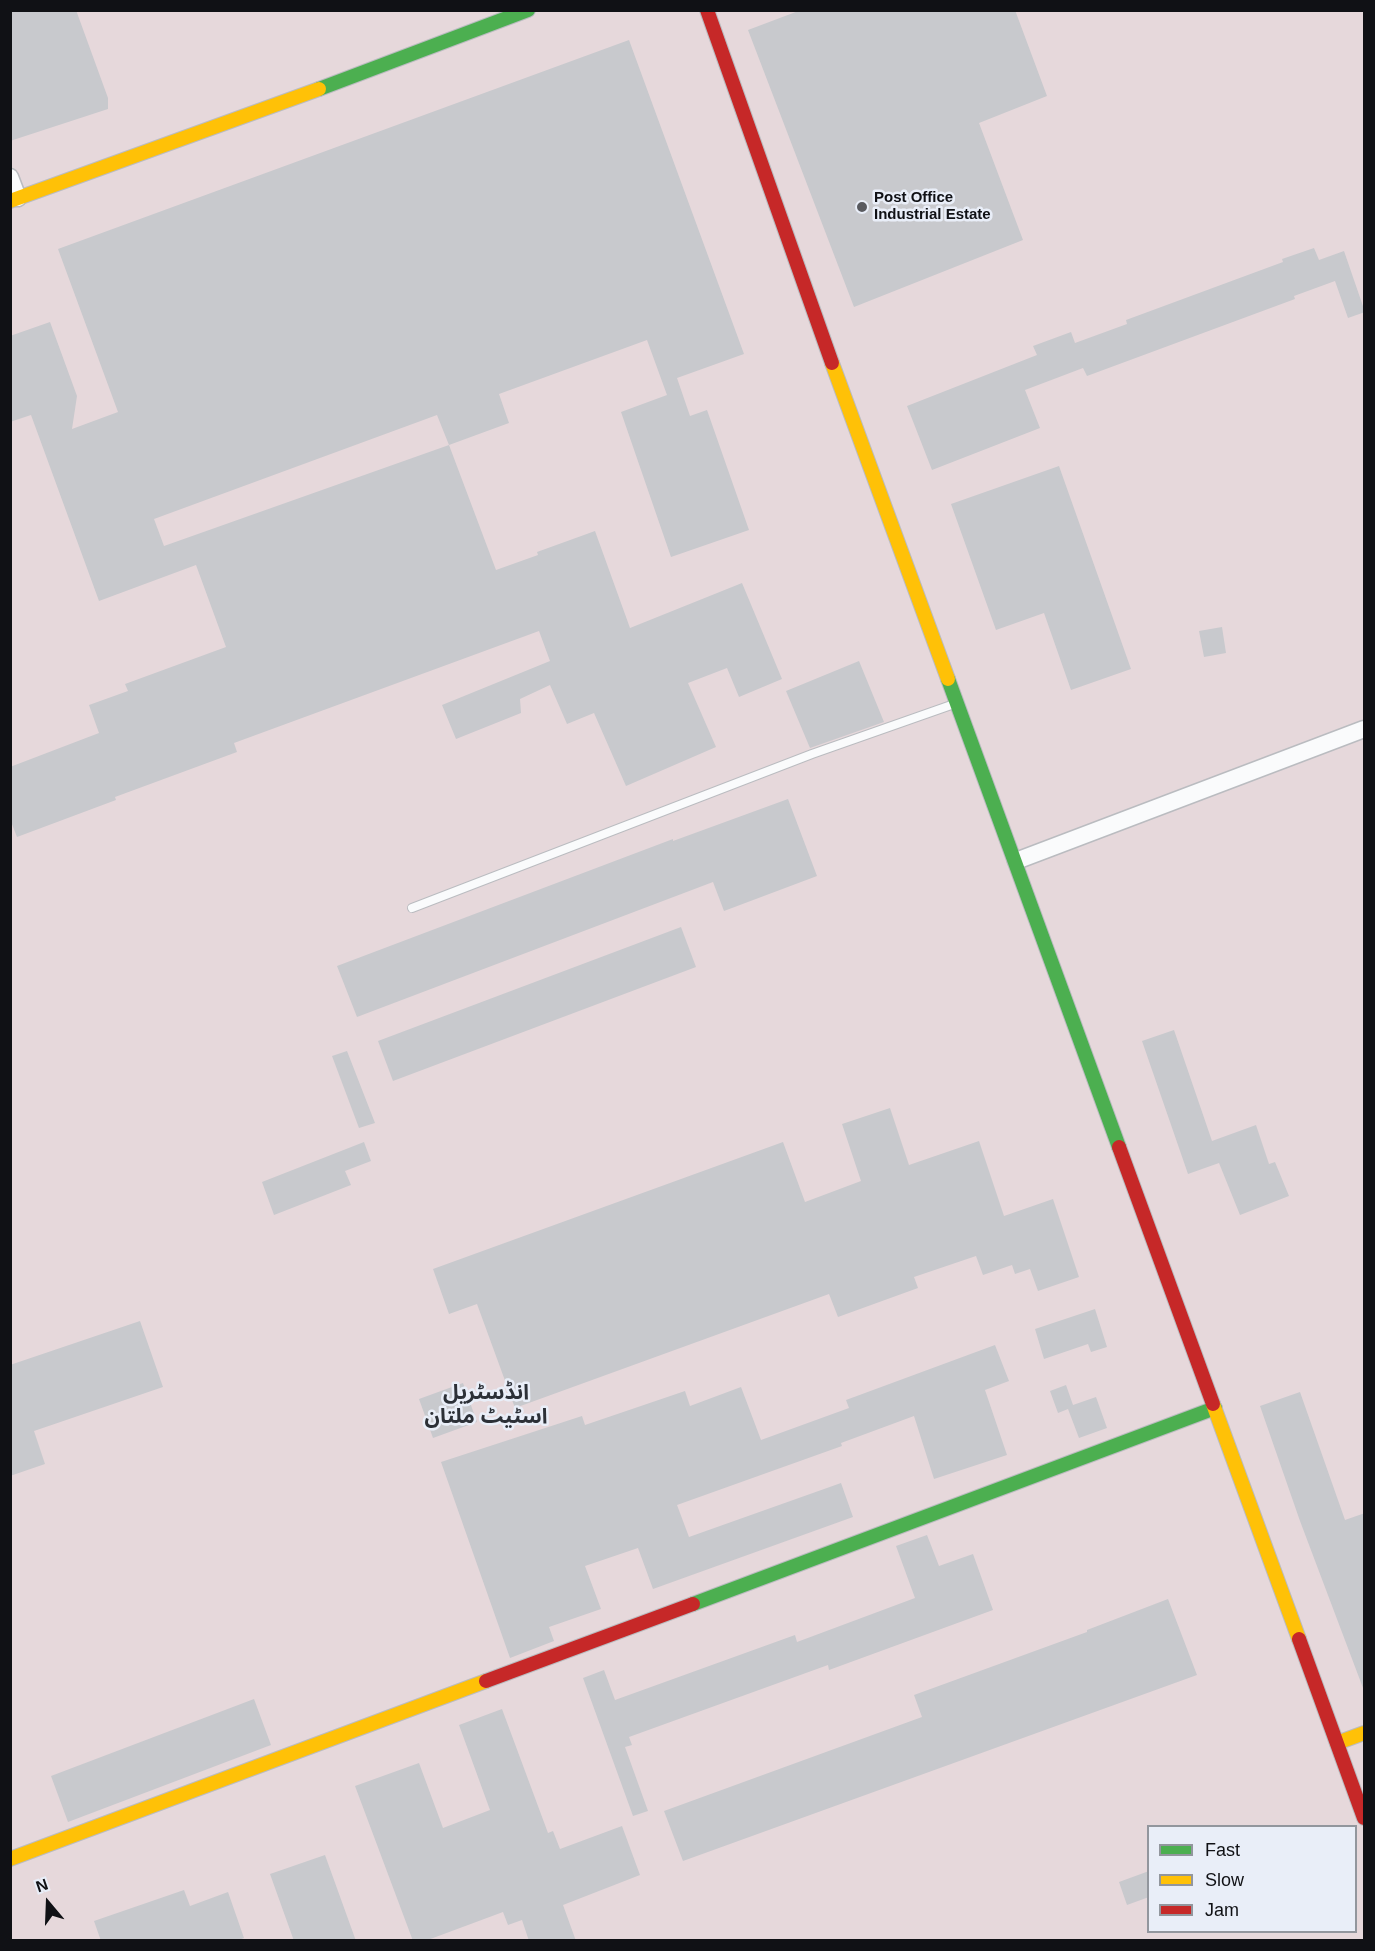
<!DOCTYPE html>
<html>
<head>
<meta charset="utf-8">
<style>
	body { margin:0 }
	#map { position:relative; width:1375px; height:1951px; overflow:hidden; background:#e0e2e8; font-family:Arial,sans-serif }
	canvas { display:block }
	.frame { position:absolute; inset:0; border:12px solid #101115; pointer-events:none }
	.legend { position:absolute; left:1147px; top:1825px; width:210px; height:108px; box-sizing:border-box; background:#e9eef8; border:2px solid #92969d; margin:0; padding:8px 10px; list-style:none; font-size:18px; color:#101115 }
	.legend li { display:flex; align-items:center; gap:12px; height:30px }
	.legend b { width:30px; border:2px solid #92969d }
	.north { position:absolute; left:18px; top:1873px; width:60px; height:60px; -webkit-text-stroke:4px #e9eef8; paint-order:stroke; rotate:341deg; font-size:16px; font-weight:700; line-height:24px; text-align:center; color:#101115 }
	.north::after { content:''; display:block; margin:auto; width:21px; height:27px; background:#101115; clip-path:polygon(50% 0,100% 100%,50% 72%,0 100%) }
</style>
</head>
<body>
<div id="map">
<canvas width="1375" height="1951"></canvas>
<div class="frame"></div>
<ul class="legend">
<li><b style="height:8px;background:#4caf50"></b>Fast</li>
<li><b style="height:8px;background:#ffc107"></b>Slow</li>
<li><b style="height:8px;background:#c62828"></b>Jam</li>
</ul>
<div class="north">N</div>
</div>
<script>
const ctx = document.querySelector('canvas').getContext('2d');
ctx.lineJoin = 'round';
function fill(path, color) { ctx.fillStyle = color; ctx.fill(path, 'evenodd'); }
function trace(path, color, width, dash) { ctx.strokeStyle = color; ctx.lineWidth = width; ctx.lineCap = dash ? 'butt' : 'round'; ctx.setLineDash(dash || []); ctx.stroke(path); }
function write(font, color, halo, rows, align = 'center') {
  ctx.font = font + ' Arial,"Noto Sans Arabic",sans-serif'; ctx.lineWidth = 5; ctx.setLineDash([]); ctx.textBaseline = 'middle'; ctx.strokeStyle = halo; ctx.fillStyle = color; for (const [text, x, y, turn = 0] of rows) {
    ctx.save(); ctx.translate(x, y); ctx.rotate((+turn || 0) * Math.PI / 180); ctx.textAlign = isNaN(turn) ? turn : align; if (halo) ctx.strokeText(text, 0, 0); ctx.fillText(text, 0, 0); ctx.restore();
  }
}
fill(new Path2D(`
	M 11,11 L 1364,11 L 1364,1940 L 11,1940 ZM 1148,1826 L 1356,1826 L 1356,1932 L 1148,1932 Z`), '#e6d8db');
fill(new Path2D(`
	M 10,10 L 76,10 L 108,98 L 108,109 L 10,141 Z
	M 801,10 L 1015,10 L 1047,96 L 979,123 L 1023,240 L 854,307 L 748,30 Z
	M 629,40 L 744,354 L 677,378 L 690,416 L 707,410 L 749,530 L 671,557 L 621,412 L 667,395 L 647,340 L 499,394 L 509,423 L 449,445 L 496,570 L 538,555 L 537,552 L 595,531 L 630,628 L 742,583 L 782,679 L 739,697 L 727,668 L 688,683 L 716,747 L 626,786 L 594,713 L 567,724 L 550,685 L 520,699 L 521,713 L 456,739 L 442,705 L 550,661 L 539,631 L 234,743 L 237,752 L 115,797 L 116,800 L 17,837 L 10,819 L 10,767 L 99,733 L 89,705 L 128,691 L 125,684 L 226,647 L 196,565 L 99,601 L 31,415 L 10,422 L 10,336 L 50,322 L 77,396 L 72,429 L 118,412 L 58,249 ZM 437,415 L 449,445 L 164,546 L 154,519 Z
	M 1314,248 L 1319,260 L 1344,251 L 1365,312 L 1348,318 L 1335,281 L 1294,296 L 1295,299 L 1087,376 L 1083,368 L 1025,390 L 1040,428 L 932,470 L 907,406 L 1037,355 L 1033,346 L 1071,332 L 1075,343 L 1127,324 L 1126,320 L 1283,262 L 1282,259 Z
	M 1059,466 L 1131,669 L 1071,690 L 1044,613 L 996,630 L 951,504 Z
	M 1222,627 L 1226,653 L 1204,657 L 1199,631 Z
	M 859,661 L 884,722 L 810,748 L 786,691 Z
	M 788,799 L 817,876 L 724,911 L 713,882 L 357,1017 L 337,966 L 673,839 L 673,841 Z
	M 681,927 L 696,967 L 393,1081 L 378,1041 Z
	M 1174,1030 L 1212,1141 L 1256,1125 L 1269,1164 L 1275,1162 L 1289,1196 L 1240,1215 L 1219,1163 L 1188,1174 L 1142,1041 Z
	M 347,1051 L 375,1123 L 359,1128 L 332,1056 Z
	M 890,1108 L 909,1165 L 979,1141 L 1004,1216 L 1053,1199 L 1079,1277 L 1038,1291 L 1030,1269 L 1015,1274 L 1012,1265 L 983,1275 L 976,1256 L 914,1277 L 918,1288 L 838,1317 L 829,1294 L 515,1408 L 477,1304 L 449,1314 L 433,1269 L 783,1142 L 805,1202 L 861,1181 L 842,1124 Z
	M 364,1142 L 371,1161 L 345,1171 L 351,1185 L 274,1215 L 262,1182 Z
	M 1095,1309 L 1107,1347 L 1091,1352 L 1088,1344 L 1044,1359 L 1035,1329 Z
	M 140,1321 L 163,1387 L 34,1431 L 45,1464 L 10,1476 L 10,1365 Z
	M 995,1345 L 1009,1381 L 985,1390 L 1007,1455 L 934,1479 L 914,1416 L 841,1443 L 842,1446 L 677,1505 L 689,1537 L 841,1483 L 853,1517 L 653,1589 L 638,1548 L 585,1566 L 601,1609 L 549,1627 L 554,1641 L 510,1658 L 441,1462 L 582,1416 L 585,1425 L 685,1391 L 690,1406 L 741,1387 L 761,1440 L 849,1408 L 846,1400 Z
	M 463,1383 L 477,1422 L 433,1438 L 419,1399 Z
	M 1066,1385 L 1073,1405 L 1096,1397 L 1107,1428 L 1079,1438 L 1068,1409 L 1058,1413 L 1050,1391 Z
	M 1300,1392 L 1345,1520 L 1365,1513 L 1365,1687 L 1363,1688 L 1300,1521 L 1260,1406 Z
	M 927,1535 L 939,1566 L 973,1554 L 993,1610 L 829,1670 L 828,1665 L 629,1737 L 632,1745 L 625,1747 L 648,1811 L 633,1816 L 583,1678 L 604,1670 L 615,1700 L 795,1635 L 797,1642 L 915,1598 L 896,1546 Z
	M 1168,1599 L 1197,1675 L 683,1861 L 664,1811 L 922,1717 L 914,1695 L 1087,1632 L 1087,1630 Z
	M 254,1699 L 271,1745 L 68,1822 L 51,1776 Z
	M 502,1709 L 548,1833 L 553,1831 L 560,1849 L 622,1826 L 640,1875 L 563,1905 L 576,1941 L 529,1941 L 522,1920 L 508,1925 L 503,1912 L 425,1941 L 413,1941 L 355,1786 L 419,1763 L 443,1828 L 490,1810 L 459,1725 Z
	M 325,1855 L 356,1941 L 294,1941 L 270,1874 Z
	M 1149,1871 L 1149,1897 L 1127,1905 L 1119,1882 Z
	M 184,1890 L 190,1906 L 228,1892 L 244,1938 L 236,1941 L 101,1941 L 94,1921 Z`), '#c8c9cd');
const lane = new Path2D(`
	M 412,908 L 812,754 L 957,703`);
const street = new Path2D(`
	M 10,177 L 18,198
	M 1016,861 L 1364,729`);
const fast = new Path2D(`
	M 319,89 L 528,10
	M 948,679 L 1119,1147
	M 693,1604 L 1215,1408`);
const slow = new Path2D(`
	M 10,201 L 319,89
	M 832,363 L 948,679
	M 1213,1404 L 1299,1639
	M 1337,1743 L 1364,1733
	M 10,1859 L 486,1681`);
const jam = new Path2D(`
	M 707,10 L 832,363
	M 1119,1147 L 1213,1404
	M 1299,1639 L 1364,1818
	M 486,1681 L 693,1604`);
trace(lane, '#babcc0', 10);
trace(street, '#babcc0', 19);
trace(fast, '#babcc0', 16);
trace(slow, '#babcc0', 16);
trace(jam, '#babcc0', 16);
trace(lane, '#fafbfc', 8);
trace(street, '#fafbfc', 16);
trace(fast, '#4caf50', 14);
trace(slow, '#ffc107', 14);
trace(jam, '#c62828', 14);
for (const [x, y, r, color] of [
	[862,207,6,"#595a5f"]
]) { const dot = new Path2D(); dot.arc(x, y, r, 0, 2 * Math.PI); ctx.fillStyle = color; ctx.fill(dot); trace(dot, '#e9eef8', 2); }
write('bold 15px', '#101115', '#e9eef8', [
	["Post Office",874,198],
	["Industrial Estate",874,215]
], 'left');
write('bold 21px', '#2c3037', '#e9eef8', [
	["انڈسٹریل",486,1393],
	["اسٹیٹ ملتان",486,1417]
]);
</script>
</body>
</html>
